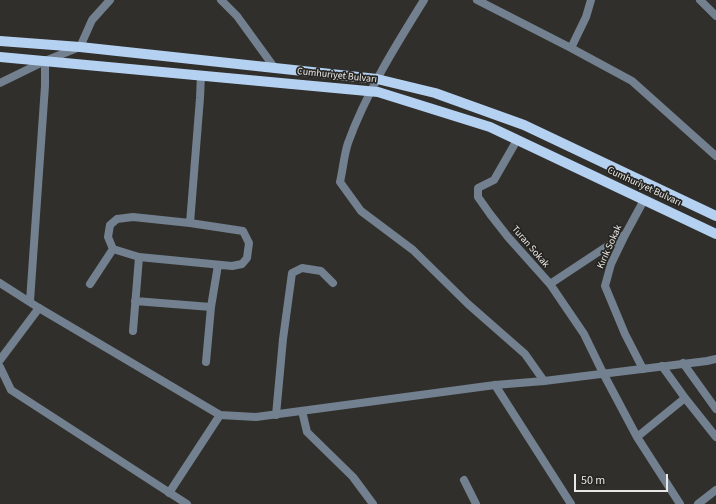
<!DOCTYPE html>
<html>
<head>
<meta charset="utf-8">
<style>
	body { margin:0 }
	#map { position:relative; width:716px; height:504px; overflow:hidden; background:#302f2b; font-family:"Source Sans 3",sans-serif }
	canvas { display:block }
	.scale { position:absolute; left:574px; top:474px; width:94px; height:18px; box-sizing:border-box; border:2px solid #e8e8e5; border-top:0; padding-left:5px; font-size:12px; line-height:14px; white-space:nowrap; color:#e8e8e5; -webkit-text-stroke:3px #272522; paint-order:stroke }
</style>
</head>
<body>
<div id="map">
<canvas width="716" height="504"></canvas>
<div class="scale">50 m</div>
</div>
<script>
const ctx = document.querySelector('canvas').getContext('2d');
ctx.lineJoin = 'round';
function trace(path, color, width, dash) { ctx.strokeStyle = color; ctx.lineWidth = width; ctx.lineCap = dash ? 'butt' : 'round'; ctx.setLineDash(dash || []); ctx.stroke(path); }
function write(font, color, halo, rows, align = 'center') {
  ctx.font = font + ' "Source Sans 3",sans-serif'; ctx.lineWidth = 3.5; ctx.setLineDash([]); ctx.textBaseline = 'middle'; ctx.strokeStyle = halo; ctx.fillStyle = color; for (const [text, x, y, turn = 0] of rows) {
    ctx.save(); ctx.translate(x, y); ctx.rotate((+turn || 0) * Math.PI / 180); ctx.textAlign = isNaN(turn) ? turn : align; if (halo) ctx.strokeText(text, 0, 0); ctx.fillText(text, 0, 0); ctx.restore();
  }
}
trace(new Path2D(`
	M 190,223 L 133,217 L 117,219 L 110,225 L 108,237 L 113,249 L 139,257 L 232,266 L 242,264 L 247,258 L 249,243 L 243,231 L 190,223 L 200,98 L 201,75
	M 90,284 L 113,249
	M 135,301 L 211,307
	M 133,331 L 139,257
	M 206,362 L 211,307 L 218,265
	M 683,363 L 716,409
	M 464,480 L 476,504`), '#72808f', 8);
trace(new Path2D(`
	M 221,0 L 237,16 L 274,67
	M 424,0 C 396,45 366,93 348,143 C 344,155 343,169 340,182 L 361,211 L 413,250 L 468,304 L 525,354 L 544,381
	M 477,0 L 571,48 L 632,81 L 716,156
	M 700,0 L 716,16
	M 80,47 L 92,20 L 110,0
	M 571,48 L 586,17 L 591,0
	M 517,140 L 494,180 L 478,188 L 478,197 L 490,214 L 508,237 L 550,284 L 584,334 L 603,373 L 637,437 L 680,504
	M 550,284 L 624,235
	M 30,301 L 45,86 L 45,61
	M 0,360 L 39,308
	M 662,366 L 685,398 L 716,437
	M 0,367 L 11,390 L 187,504
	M 643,369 L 625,334 L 605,286 L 611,264 L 625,235 L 644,200
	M 495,385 L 571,504
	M 302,411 L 307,432 L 353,477 L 373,504
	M 276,415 L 283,339 L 292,273 L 302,268 L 321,271 L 333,283
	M 637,437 L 685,398
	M 169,493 L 220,415
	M 698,504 L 716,490`), '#72808f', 8);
trace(new Path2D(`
	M 0,83 L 45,61 L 77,48
	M 0,283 L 39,308 L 220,415 L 256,417 L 495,385 L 544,381 L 707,361 L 716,359`), '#72808f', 8);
trace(new Path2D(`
	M 0,41 L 80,47 L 377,79 L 435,93 L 524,125 L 716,216
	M 0,57 L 378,92 L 490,127 L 716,234`), '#b5d1f1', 10);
write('10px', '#e8e8e5', '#272522', [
	["Cumhuriyet Bulvarı",337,76,6],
	["Cumhuriyet Bulvarı",644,187,25],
	["Turan Sokak",530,247,49],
	["Kırık Sokak",610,247,-66]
]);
</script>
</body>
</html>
